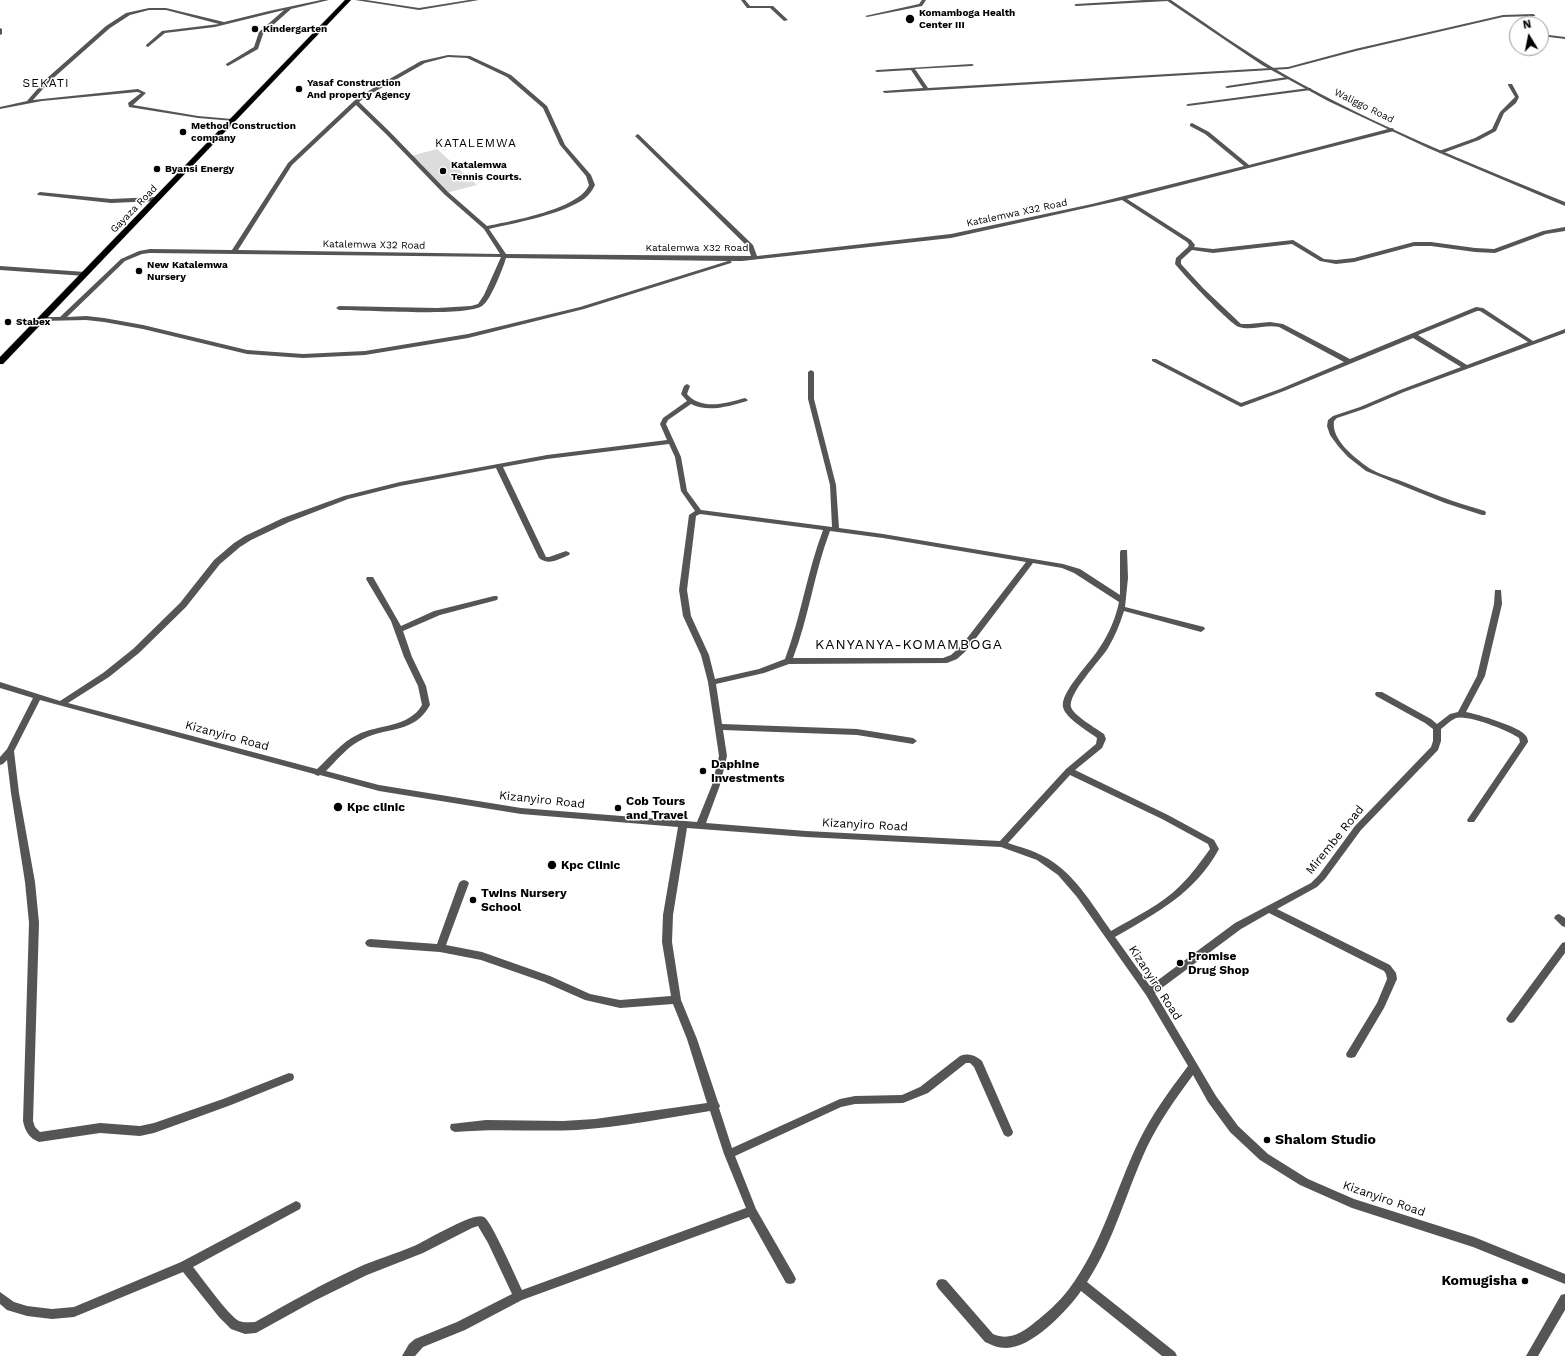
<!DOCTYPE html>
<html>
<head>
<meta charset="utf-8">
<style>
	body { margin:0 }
	#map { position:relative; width:1565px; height:1356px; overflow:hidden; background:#fff; font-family:"Work Sans",sans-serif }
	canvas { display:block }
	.north { position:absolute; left:1509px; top:16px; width:40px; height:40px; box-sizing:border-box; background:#fff; border:1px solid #999; border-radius:50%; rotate:350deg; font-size:11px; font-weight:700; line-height:16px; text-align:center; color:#000 }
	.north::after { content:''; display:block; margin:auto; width:14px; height:18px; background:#000; clip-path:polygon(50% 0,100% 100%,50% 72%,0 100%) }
</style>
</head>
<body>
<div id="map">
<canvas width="1565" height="1356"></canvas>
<div class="north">N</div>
</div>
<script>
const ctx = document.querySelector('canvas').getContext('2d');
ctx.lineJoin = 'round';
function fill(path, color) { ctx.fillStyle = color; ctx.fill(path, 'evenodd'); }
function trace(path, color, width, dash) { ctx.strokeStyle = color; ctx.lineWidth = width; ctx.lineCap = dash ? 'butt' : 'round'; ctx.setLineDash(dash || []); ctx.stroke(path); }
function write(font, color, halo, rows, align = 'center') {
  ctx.font = font + ' "Work Sans",sans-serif'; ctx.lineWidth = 3; ctx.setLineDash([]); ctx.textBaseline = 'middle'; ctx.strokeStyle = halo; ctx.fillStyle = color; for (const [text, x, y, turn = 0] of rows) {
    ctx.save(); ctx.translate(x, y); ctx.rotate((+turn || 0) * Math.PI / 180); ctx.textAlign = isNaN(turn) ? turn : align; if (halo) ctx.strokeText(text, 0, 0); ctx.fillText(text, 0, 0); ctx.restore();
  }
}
fill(new Path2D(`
	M 437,149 L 477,185 L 446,193 L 411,156 Z`), '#dcdcdc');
const primary = new Path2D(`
	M 345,0 L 351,0 L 3,364 L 0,364 L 0,357 Z`);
trace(primary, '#dbdbdb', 1);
fill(new Path2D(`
	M 321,0 L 329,0 L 291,9 L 263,34 L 258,49 L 228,66 L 226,65 L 226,64 L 254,47 L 259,32 L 284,10 L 215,27 L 165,33 L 148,47 L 146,46 L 146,45 L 162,31 L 219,24 L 166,10 L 149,10 L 130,15 L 110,28 L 50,81 L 33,100 L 138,89 L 146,93 L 133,105 L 198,116 L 232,119 L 234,119 L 234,121 L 198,118 L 129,107 L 128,103 L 141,93 L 137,92 L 42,101 L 0,109 L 0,107 L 27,101 L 46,79 L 106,26 L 126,13 L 149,8 L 166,8 L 224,22 L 269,11 Z
	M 355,0 L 366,0 L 419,8 L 469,0 L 479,0 L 419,10 Z
	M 741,0 L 745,0 L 750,6 L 773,6 L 788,20 L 784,21 L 770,8 L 747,8 Z
	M 922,0 L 926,0 L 922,6 L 867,17 L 865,16 L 919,4 Z
	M 1144,0 L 1170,0 L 1168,1 L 1076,6 L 1074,5 L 1076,4 Z
	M 1533,14 L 1535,15 L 1535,16 L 1503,17 L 1356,51 L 1288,69 L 885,93 L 883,92 L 883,91 L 923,88 L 911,70 L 877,72 L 875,71 L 877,70 L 972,64 L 974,65 L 972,66 L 915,69 L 928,88 L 1288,67 L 1355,49 L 1503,15 Z
	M 0,28 L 2,29 L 2,34 L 0,35 Z
	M 1541,34 L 1565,37 L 1565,39 L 1541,36 Z
	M 448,55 L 470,56 L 511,75 L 547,106 L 565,145 L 591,175 L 595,185 C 592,191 589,195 584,199 C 563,214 515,223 489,229 L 506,254 L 751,256 L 748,247 L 636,137 L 635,136 L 638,134 L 753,245 L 757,256 L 951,234 L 1092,204 L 1244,166 L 1205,134 L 1190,126 L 1190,124 L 1192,123 L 1209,132 L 1249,165 L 1392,128 L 1394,129 L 1394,131 L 1127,199 L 1191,240 L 1195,245 L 1194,247 L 1213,249 L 1293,240 L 1324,259 L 1336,260 L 1354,258 L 1414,242 L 1431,242 L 1475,248 L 1494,249 L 1543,231 L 1565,227 L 1565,231 L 1546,234 L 1495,253 L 1475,252 L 1431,246 L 1414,246 L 1354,262 L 1336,264 L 1320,261 L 1292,244 L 1213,253 L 1192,250 L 1181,260 L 1181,264 L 1203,288 L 1241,324 L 1249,324 L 1270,322 L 1283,324 L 1350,359 L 1476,307 L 1483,308 L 1533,341 L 1565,329 L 1565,333 L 1404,392 L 1364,409 L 1337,418 L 1334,421 C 1331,440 1355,458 1369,468 C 1378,474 1391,477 1401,481 C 1428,492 1456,503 1485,511 L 1486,513 L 1485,515 L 1482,515 L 1445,503 L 1366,471 L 1348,457 L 1338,446 L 1330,435 L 1327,426 L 1328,420 L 1333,416 L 1360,407 L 1400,390 L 1461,367 L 1413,338 L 1284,391 L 1241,407 L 1152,361 L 1152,359 L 1156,359 L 1241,403 L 1280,389 L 1344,362 L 1279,327 C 1266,324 1252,331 1239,327 C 1230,324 1183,274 1175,264 L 1176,258 L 1188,247 L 1189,245 L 1187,242 L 1122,200 L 951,238 L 742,261 L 730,261 L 732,262 L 731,263 L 584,309 L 468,338 L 365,355 L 303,358 L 247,354 L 143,329 L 104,322 L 86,320 L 42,321 L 39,319 L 42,317 L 60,317 L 121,259 L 139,251 L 150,249 L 232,250 L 288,163 L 354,101 L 363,94 L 421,61 ZM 448,57 L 467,58 L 507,77 L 543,108 L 560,145 L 586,176 L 589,185 C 579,209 512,221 487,226 L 448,192 L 390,132 L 359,102 L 367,96 L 425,63 ZM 356,105 L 386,134 L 444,194 L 484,229 L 500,254 L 238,250 L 292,165 ZM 150,253 L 501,257 L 484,295 L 478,304 L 471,306 L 437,308 L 339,306 L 336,308 L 339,310 C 364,310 466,317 482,306 C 491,300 503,268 506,258 L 728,261 L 580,307 L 468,334 L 365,351 L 303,354 L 247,350 L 143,325 L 104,318 L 86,316 L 67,317 L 125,261 L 142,254 ZM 1477,311 L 1480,311 L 1528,342 L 1467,365 L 1418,335 Z
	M 1287,77 L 1289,78 L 1289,79 L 1227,88 L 1225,87 L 1227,86 Z
	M 1508,84 L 1512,84 L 1519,97 L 1516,103 L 1504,113 L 1496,131 L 1479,140 L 1443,153 L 1439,153 L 1439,151 L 1475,138 L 1492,129 L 1500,112 L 1515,97 L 1508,85 Z
	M 1309,88 L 1311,88 L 1311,90 L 1188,106 L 1186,105 L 1188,104 Z
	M 40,192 L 111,199 L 156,197 L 159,199 L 156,201 L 111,203 L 38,195 L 37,194 Z
	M 0,266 L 85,272 L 88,274 L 85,276 L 0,270 Z
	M 811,370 L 814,372 L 814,399 L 836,485 L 839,528 L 883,534 L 1063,564 L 1080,569 L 1120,595 L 1120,552 L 1121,550 L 1127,550 L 1128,578 L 1125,607 L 1204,627 L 1205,629 L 1201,632 L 1124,611 C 1120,624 1115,636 1108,648 C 1100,661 1068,693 1071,707 C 1073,715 1097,729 1104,734 L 1106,739 L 1102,748 L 1075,770 L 1168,815 L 1214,840 L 1219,849 C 1194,894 1158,912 1115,937 L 1150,986 L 1235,923 L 1311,883 L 1319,875 L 1355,826 L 1431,747 L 1433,741 L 1433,729 L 1425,723 L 1376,696 L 1375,694 L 1376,692 L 1382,692 L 1431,719 L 1437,724 L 1450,714 L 1458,712 L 1477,676 L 1494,604 L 1495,590 L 1501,590 L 1502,604 L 1485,676 L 1466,712 C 1477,714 1521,727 1526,736 C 1527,737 1528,740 1528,742 L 1474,822 L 1468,822 L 1467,820 L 1520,742 L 1519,738 C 1510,731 1467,714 1456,718 C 1451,720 1446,725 1441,729 L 1441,741 L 1438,750 L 1361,830 L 1325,879 L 1317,887 L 1277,909 L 1390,965 L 1396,973 L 1397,979 L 1384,1008 L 1355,1057 L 1351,1058 L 1347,1057 L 1346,1054 L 1377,1003 L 1387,979 L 1386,974 L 1384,971 L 1269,913 L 1241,929 L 1155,993 L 1216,1096 L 1238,1126 L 1268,1154 L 1308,1179 L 1354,1199 L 1474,1237 L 1565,1274 L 1565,1284 L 1473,1247 L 1352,1208 L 1300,1185 L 1260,1160 L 1230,1132 L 1208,1102 L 1193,1075 C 1176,1098 1159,1122 1147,1147 C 1126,1192 1114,1241 1087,1282 L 1175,1352 L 1177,1356 L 1162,1356 L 1081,1291 C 1067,1311 1032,1348 1006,1348 C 998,1348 992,1345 985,1342 L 938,1288 L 936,1284 L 938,1280 L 942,1279 L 946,1280 L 993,1334 C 1009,1341 1022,1333 1034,1323 C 1047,1313 1059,1302 1069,1289 C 1102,1245 1115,1191 1138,1143 C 1151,1116 1169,1091 1188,1066 L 1146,995 L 1077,897 L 1058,875 L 1037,860 L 1001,847 L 806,837 L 687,828 L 673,915 L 672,942 L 681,1000 L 697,1039 L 718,1102 L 720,1106 L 719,1108 L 732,1148 L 840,1099 L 855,1096 L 902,1095 L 920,1087 L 960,1056 C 969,1053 975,1055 982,1061 L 1013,1132 L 1012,1135 L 1008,1137 L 1004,1135 L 974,1067 L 970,1063 L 966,1063 L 928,1093 L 903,1103 L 855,1104 L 841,1107 L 735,1156 L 756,1209 L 794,1275 L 796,1279 L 794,1283 L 790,1284 L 786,1283 L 749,1217 L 522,1300 L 465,1330 L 423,1347 L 415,1356 L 402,1356 L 409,1344 L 415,1339 L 457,1322 L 512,1294 L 488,1243 L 478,1226 L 472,1228 L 423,1253 L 367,1275 L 314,1301 L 256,1333 L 245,1334 L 231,1329 L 219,1317 L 183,1272 L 74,1317 L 52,1319 L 27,1316 L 7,1310 L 0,1304 L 0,1292 L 14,1302 L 27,1306 L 52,1309 L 74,1307 L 181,1262 L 296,1201 L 300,1203 L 301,1206 L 300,1209 L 193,1267 C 203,1279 228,1315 239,1321 C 244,1323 249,1322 255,1322 C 289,1303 322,1284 357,1268 C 376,1259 396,1254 414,1246 C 426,1241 474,1211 484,1217 C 492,1222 516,1278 522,1290 L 746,1208 L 724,1154 L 710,1111 C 666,1118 622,1127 577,1130 C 536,1132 496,1128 455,1132 L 451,1130 L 450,1127 L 451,1124 L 486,1120 L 563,1121 L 595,1119 L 707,1103 L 687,1039 L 673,1004 L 620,1008 L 585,1000 L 544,982 L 481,960 L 440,952 L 370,947 L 367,946 L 365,943 L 367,940 L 370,939 L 437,944 L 459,883 L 461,881 L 464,880 L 467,881 L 469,883 L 446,945 L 482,952 L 550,976 L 590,994 L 620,1000 L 671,996 L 662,942 L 663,915 L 678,827 L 521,814 L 379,791 L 320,775 L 318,776 L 314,774 L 40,700 L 14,751 L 19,793 L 35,882 L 39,923 L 33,1121 L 35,1127 L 40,1132 L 100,1123 L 140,1126 L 154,1123 L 223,1099 L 289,1073 L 293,1074 L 294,1077 L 293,1080 L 231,1105 L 154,1133 L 140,1136 L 100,1133 L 39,1142 C 29,1138 25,1131 23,1121 L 29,923 L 25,882 L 11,793 L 7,760 L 3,764 L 0,765 L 0,757 L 7,749 L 33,698 L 0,688 L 0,682 L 60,701 L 103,673 L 133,649 L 180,603 L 214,560 L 234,543 L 245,536 L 283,518 L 344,496 L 400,482 L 547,455 L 667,440 L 660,424 L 663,418 L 687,401 L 681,394 L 684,386 L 687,384 L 690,386 L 687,394 C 702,411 726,403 745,398 L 748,400 L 747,401 C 730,406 708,413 691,404 L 668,420 L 666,424 L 681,457 L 687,491 L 701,510 L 832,527 L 830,485 L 808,399 L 808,372 ZM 669,444 L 675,457 L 681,491 L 695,511 L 689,515 L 679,590 L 683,616 L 701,655 L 708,682 L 719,756 L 712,785 L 697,822 L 521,808 L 379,785 L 326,771 C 337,760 349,745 363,739 C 389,726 414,734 430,705 L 426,686 L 412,657 L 403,631 L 440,615 L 497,600 L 498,598 L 497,596 L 494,596 L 434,611 L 401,626 L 373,577 L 367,577 L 366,579 L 391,621 L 404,657 L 418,686 L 422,705 C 409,728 378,724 357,735 C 342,742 330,757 317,769 L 68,703 L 109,677 L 139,653 L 186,607 L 220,564 L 240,547 L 251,540 L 289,522 L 348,499 L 400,486 L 496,468 L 539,558 C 549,566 559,559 569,555 L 570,553 L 566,551 L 549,557 L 546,557 L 503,467 L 547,459 ZM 700,514 L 823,530 C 807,572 801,617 785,659 L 759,669 L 715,679 L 709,655 L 691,616 L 687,590 L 696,516 ZM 830,531 L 883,538 L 1026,562 L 961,646 L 951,655 L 943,658 L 793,658 C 809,617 814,573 830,531 ZM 1033,563 L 1062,568 L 1074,573 L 1119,602 C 1116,617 1109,634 1100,647 C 1092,661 1060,692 1063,707 C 1065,718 1088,731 1097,738 L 1096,744 L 1066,769 L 1000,841 L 806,831 L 706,823 L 720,785 L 727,756 L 723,730 L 857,735 L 913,744 L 917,741 L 913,738 L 857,729 L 722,724 L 716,684 L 764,673 L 789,664 L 947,663 L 957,659 L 967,650 ZM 1070,775 L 1162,819 L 1208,844 L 1210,849 C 1201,861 1192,874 1181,885 C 1161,905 1135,917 1111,931 C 1092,904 1073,871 1043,856 C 1032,850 1020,847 1008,843 Z
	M 1559,914 L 1565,918 L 1565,927 L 1562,926 L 1554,918 L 1556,915 Z
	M 1565,942 L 1565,953 L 1514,1022 L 1511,1023 L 1508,1022 L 1506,1019 L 1508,1016 L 1562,943 Z
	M 1565,1294 L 1565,1310 L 1538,1356 L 1526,1356 L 1561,1295 Z`), '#555');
fill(new Path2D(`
	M 1166,0 L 1171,0 C 1208,25 1244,51 1282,73 C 1372,124 1469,163 1565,202 L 1565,206 L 1428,148 L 1328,101 L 1262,65 Z`), '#555');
fill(primary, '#000');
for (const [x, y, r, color] of [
	[910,19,5,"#000"],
	[255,29,4,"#000"],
	[299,89,4,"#000"],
	[183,132,4,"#000"],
	[157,169,4,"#000"],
	[443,171,4,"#000"],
	[139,271,4,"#000"],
	[8,322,4,"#000"],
	[703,771,4,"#000"],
	[338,807,5,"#000"],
	[618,808,4,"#000"],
	[552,865,5,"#000"],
	[473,900,4,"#000"],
	[1180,963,4,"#000"],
	[1267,1140,4,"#000"],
	[1525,1281,4,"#000"]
]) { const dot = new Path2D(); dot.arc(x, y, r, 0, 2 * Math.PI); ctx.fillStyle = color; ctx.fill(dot); trace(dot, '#fff', 1.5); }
write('bold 10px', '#000', '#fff', [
	["Komamboga Health",919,13],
	["Center III",919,25],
	["Kindergarten",263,29],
	["Yasaf Construction",307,83],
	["And property Agency",307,95],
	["Method Construction",191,126],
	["company",191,138],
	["Katalemwa",451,165],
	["Tennis Courts.",451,177],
	["Byansi Energy",165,169],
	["New Katalemwa",147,265],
	["Nursery",147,277],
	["Stabex",16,322]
], 'left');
write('10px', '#000', '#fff', [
	["Waliggo Road",1364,106,26],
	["Gayaza Road",134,209,-46],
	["Katalemwa X32 Road",1017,213,-12],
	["Katalemwa X32 Road",374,245,1],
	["Katalemwa X32 Road",697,248]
]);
ctx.letterSpacing = '1px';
write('12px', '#000', '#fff', [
	["SEKATI",46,83],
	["KATALEMWA",476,143]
]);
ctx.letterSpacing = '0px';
write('12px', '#000', '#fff', [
	["Kizanyiro Road",227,736,15],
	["Kizanyiro Road",542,800,6],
	["Kizanyiro Road",865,825,3],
	["Mirembe Road",1335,840,-51],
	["Kizanyiro Road",1155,983,57],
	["Kizanyiro Road",1384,1199,19]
]);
write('bold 12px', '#000', '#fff', [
	["Daphine",711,764],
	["Investments",711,778],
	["Cob Tours",626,801],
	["and Travel",626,815],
	["Kpc clinic",347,807],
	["Kpc Clinic",561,865],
	["Twins Nursery",481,893],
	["School",481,907],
	["Promise",1188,956],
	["Drug Shop",1188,970]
], 'left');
ctx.letterSpacing = '1px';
write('14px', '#000', '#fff', [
	["KANYANYA-KOMAMBOGA",909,645]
]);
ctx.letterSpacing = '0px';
write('bold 14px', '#000', '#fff', [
	["Shalom Studio",1275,1140],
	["Komugisha",1517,1281,"right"]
], 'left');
</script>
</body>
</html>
